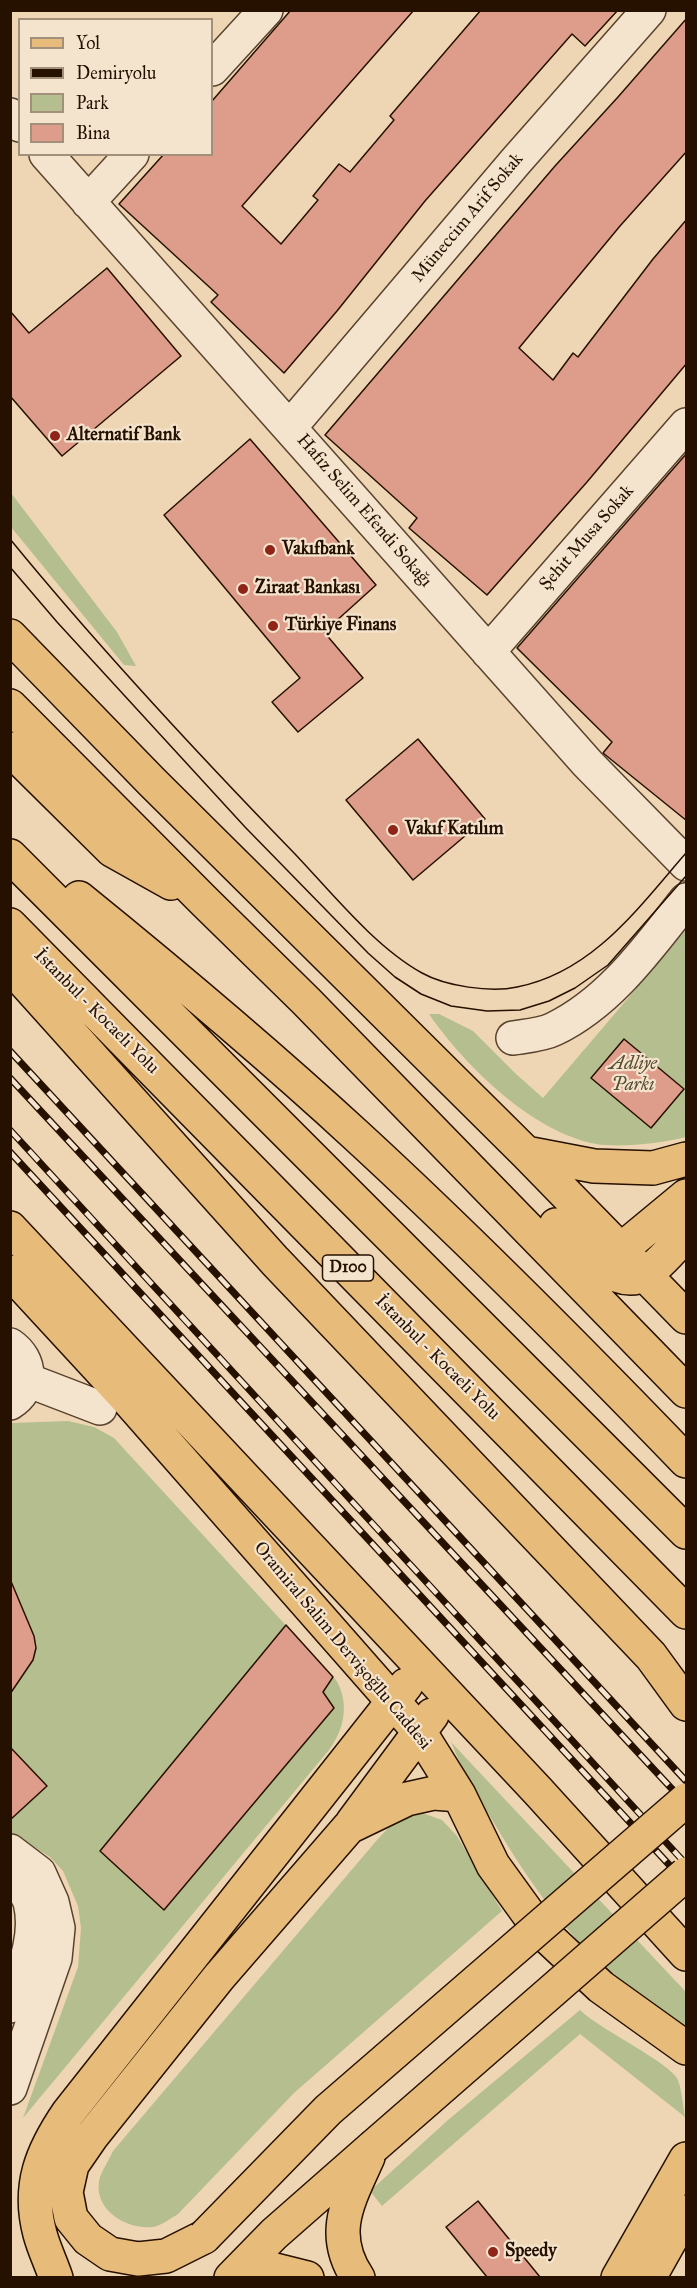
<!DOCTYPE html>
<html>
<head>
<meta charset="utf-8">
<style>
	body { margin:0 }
	#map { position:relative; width:697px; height:2288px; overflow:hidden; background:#eed6b4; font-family:"IM FELL Great Primer",serif }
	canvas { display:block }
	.frame { position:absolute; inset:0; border:12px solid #261000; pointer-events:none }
	.legend { position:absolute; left:18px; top:18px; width:195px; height:138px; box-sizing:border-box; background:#f4e4ce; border:2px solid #a28f7c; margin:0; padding:8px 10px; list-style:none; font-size:18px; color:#261000 }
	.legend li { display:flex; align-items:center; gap:12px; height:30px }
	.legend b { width:30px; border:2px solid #a28f7c }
</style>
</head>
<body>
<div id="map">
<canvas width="697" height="2288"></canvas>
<div class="frame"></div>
<ul class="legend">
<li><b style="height:8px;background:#e7bb7a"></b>Yol</li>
<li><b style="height:8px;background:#261000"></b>Demiryolu</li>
<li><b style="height:16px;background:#b5be8f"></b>Park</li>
<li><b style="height:16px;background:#de9d8b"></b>Bina</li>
</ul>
</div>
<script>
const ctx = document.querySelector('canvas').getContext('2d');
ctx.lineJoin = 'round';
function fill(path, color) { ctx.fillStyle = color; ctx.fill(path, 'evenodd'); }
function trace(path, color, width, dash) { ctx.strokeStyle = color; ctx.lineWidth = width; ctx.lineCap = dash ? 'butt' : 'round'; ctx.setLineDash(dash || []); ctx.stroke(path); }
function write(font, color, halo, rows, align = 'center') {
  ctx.font = font + ' "IM FELL Great Primer",serif'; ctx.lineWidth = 4.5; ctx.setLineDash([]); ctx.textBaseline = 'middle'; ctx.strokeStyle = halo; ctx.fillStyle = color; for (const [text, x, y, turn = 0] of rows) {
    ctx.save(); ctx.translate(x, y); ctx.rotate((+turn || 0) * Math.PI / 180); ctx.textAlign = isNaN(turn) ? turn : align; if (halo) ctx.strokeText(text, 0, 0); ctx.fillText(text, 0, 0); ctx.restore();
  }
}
fill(new Path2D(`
	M 11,493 L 117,632 L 136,666 L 124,665 L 11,527 Z
	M 686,930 L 686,1137 C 662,1143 621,1148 596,1144 C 532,1132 465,1066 429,1014 L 439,1014 L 473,1031 L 516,1074 L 543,1098 Z
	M 68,1421 L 94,1427 L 114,1438 L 336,1680 C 350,1703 344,1730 329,1750 L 23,2118 L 78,1967 L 81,1928 L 78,1906 L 63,1871 L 50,1857 L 11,1833 L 11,1423 Z
	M 451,1742 L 686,1992 L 686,2029 C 665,2014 642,2001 622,1984 C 569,1939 529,1882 494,1823 C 478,1797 462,1770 451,1742 Z
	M 422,1813 L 442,1820 L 457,1836 L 502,1911 L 294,2093 L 178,2214 C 171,2218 161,2226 153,2227 C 125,2230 91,2208 100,2177 C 103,2169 109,2160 113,2151 L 377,1840 L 394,1822 Z
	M 580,2010 C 599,2029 671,2063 678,2080 C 682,2091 683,2106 685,2117 L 580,2034 L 382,2206 L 370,2191 L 448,2120 Z`), '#b5be8f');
const building = new Path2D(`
	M 291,10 L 414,10 L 242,206 L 281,244 L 318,200 L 313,196 L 339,164 L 350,172 L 394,120 L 390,116 L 481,10 L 618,10 L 585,46 L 572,34 L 425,201 L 337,311 L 284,373 L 211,302 L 218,295 L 119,204 L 164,154 L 212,154 L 212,101 Z
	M 687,18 L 687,151 L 620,226 L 519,348 L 553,380 L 573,353 L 578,357 L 653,259 L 687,219 L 687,363 L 587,482 L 487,595 L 409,528 L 417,518 L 325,435 L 555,166 L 618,97 Z
	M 107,268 L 181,356 L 62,456 L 10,396 L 10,311 L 29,333 Z
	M 250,439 L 376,585 L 324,632 L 363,678 L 298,732 L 272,702 L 300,678 L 164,515 Z
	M 687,453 L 687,821 L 603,753 L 612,742 L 517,648 Z
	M 418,739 L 485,819 L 413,880 L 346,800 Z
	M 624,1039 L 684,1089 L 651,1128 L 591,1078 Z
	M 10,1579 L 34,1636 L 36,1648 L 33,1660 L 10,1694 Z
	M 286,1625 L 333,1677 L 323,1692 L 334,1708 L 164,1910 L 100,1851 Z
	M 10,1747 L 47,1786 L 10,1820 Z
	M 478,2201 L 540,2277 L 487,2277 L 446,2227 Z`);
fill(building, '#de9d8b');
trace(building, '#261000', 1.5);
const minor = new Path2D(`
	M 212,69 L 266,10
	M 10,115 L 20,125
	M 46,154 L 588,764 L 686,864
	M 88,202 L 132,154
	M 290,427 L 516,161 L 649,10
	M 488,652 L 686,425
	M 513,1038 C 526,1036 542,1035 554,1029 C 610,1002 648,948 686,900
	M 10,1345 C 32,1360 33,1389 10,1403
	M 27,1380 L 100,1408
	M 10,1851 L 39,1873 L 52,1902 L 58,1928 L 55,1958 L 10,2088
	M 10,2006 C 22,1973 39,1938 30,1902 C 28,1895 22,1888 18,1882`);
const major = new Path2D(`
	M 10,636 L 152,782 L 526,1153 L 686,1317
	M 10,706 L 204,901 L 306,1001 L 686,1391
	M 10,749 L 112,850 L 171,883
	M 526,1153 L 594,1166 L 653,1168 L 686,1159
	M 556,1225 C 575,1244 614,1292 645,1274 C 659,1266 674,1246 686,1235
	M 10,1228 L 537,1790 L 686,1954
	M 605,1263 L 686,1196
	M 10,1272 L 130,1402 L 419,1731 L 459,1795 L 493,1865 L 540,1930 L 601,1987 L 686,2048
	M 352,1823 L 432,1715
	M 204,2237 L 166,2256 L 138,2259 L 110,2254 L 88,2239 L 71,2218 L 66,2192 L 72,2165 L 92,2136 L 219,1977 L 349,1827 L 407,1799 L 434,1793 L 459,1795
	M 56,2278 C 51,2263 44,2249 40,2234 C 27,2186 42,2151 68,2113 L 406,1685
	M 231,2278 L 274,2234 L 373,2147
	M 244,2278 L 271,2269 L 307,2278
	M 358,2278 C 328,2233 349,2200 368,2157
	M 618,2278 L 686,2159
	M 649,2278 L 686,2212`);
const highway = new Path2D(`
	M 10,856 L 686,1532
	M 79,898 C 174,975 268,1054 358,1137 C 471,1241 580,1351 686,1461
	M 10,925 L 686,1612
	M 10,966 L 275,1261 L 651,1656 L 686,1704`);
trace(minor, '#58422d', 36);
trace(major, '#261000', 36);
trace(highway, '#261000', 36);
trace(minor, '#f4e4ce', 33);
trace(major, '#e7bb7a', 33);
trace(highway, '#e7bb7a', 33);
trace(new Path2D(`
	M 10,539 C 100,649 196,752 295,854 C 332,893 375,947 422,973 C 445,986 491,993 517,987 C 593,972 638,908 686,853
	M 10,567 L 57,622 L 245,827 L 368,953 L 395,977 L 421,994 L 451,1006 L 487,1011 L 520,1010 L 549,1001 L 575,988 L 608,965 L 686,876`), '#261000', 1.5);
const rail = new Path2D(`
	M 10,1051 L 686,1781
	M 10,1078 L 686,1804
	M 10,1130 L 686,1864
	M 10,1152 L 686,1883`);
trace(rail, '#261000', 7);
trace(rail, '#f4e4ce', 4.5, [14]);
const majorBridge = new Path2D(`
	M 373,2147 L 686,1874
	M 204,2237 L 328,2110 L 686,1800`);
trace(majorBridge, '#261000', 36, []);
trace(majorBridge, '#e7bb7a', 33);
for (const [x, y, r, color] of [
	[55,436,6,"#8f2418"],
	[270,550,6,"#8f2418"],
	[243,589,6,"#8f2418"],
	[273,626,6,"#8f2418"],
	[393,830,6,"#8f2418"],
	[493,2252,6,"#8f2418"]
]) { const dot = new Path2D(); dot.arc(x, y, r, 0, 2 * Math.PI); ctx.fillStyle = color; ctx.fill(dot); trace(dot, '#f4e4ce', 2); }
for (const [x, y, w] of [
	[348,1268,51]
]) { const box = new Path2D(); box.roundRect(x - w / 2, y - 13, w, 26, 4.5); ctx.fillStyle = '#f4e4ce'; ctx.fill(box); trace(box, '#261000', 1.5); }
write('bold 16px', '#261000', null, [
	["D100",348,1268]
]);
write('18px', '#261000', '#f4e4ce', [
	["Müneccim Arif Sokak",468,218,-50],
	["Hafız Selim Efendi Sokağı",364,511,49],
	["Şehit Musa Sokak",587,538,-49],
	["İstanbul - Kocaeli Yolu",96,1012,45],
	["İstanbul - Kocaeli Yolu",437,1358,45],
	["Oramiral Salim Dervişoğllu Caddesi",342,1646,50]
]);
write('bold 18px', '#261000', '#f4e4ce', [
	["Alternatif Bank",67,436],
	["Vakıfbank",282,550],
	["Ziraat Bankası",255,589],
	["Türkiye Finans",285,626],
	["Vakıf Katılım",405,830],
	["Speedy",505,2252]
], 'left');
write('italic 18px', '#584d32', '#f4e4ce', [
	["Adliye",633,1065],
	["Parkı",633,1086]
]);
</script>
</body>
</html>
